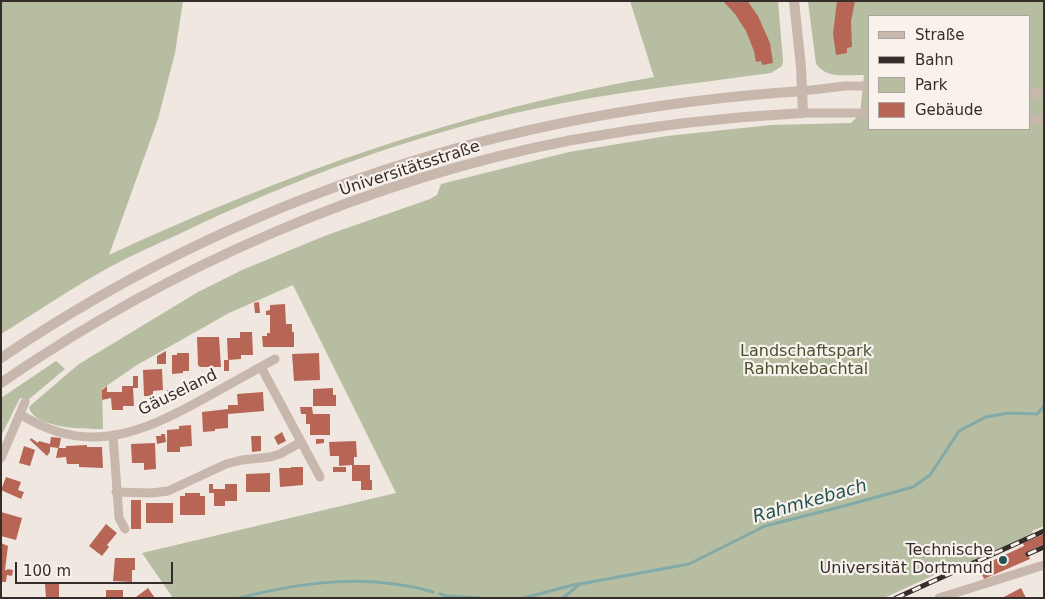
<!DOCTYPE html>
<html>
<head>
<meta charset="utf-8">
<style>
	body { margin:0 }
	#map { position:relative; width:1045px; height:599px; overflow:hidden; background:#f0e7e0; font-family:"DejaVu Sans",sans-serif }
	canvas { display:block }
	.frame { position:absolute; inset:0; border:2px solid #362d2a; pointer-events:none }
	.legend { position:absolute; left:868px; top:15px; width:162px; height:115px; box-sizing:border-box; background:#f8f1ec; border:1px solid #aaa39e; margin:0; padding:6px 9px; list-style:none; font-size:15px; color:#362d2a }
	.legend li { display:flex; align-items:center; gap:10px; height:25px }
	.legend b { width:25px; border:1px solid #aaa39e }
	.scale { position:absolute; left:15px; top:562px; width:158px; height:22px; box-sizing:border-box; border:2px solid #362d2a; border-top:0; padding-left:6px; font-size:15px; line-height:18px; white-space:nowrap; color:#362d2a; -webkit-text-stroke:4px #f8f1ec; paint-order:stroke }
</style>
</head>
<body>
<div id="map">
<canvas width="1045" height="599"></canvas>
<div class="frame"></div>
<ul class="legend">
<li><b style="height:6px;background:#c7b7ad"></b>Straße</li>
<li><b style="height:6px;background:#362d2a"></b>Bahn</li>
<li><b style="height:14px;background:#b6bda1"></b>Park</li>
<li><b style="height:14px;background:#b76656"></b>Gebäude</li>
</ul>
<div class="scale">100 m</div>
</div>
<script>
const ctx = document.querySelector('canvas').getContext('2d');
ctx.lineJoin = 'round';
function fill(path, color) { ctx.fillStyle = color; ctx.fill(path, 'evenodd'); }
function trace(path, color, width, dash) { ctx.strokeStyle = color; ctx.lineWidth = width; ctx.lineCap = dash ? 'butt' : 'round'; ctx.setLineDash(dash || []); ctx.stroke(path); }
function write(font, color, halo, rows, align = 'center') {
  ctx.font = font + ' "DejaVu Sans",sans-serif'; ctx.lineWidth = 4.5; ctx.setLineDash([]); ctx.textBaseline = 'middle'; ctx.strokeStyle = halo; ctx.fillStyle = color; for (const [text, x, y, turn = 0] of rows) {
    ctx.save(); ctx.translate(x, y); ctx.rotate((+turn || 0) * Math.PI / 180); ctx.textAlign = isNaN(turn) ? turn : align; if (halo) ctx.strokeText(text, 0, 0); ctx.fillText(text, 0, 0); ctx.restore();
  }
}
fill(new Path2D(`
	M 1,1 L 183,1 L 175,53 L 158,119 L 109,255 C 283,174 465,110 654,77 L 630,1 L 778,1 L 783,61 L 782,66 L 771,73 C 691,84 612,92 534,109 C 411,135 291,180 177,235 C 155,245 132,255 110,267 C 73,287 37,312 1,334 Z
	M 808,1 L 1044,1 L 1044,526 L 1032,531 L 1034,537 L 958,571 L 956,565 L 884,598 L 173,598 L 142,553 L 396,493 L 293,285 L 229,313 L 137,365 L 102,389 L 103,429 C 85,429 36,429 29,408 L 31,405 L 79,364 L 198,292 L 242,270 L 327,235 L 430,199 L 437,195 L 441,184 L 569,152 L 667,136 L 771,125 L 851,123 L 860,114 L 864,75 C 846,74 828,80 816,64 ZM 869,16 L 1029,16 L 1029,129 L 869,129 Z
	M 56,361 L 65,369 L 28,400 L 20,398 L 1,436 L 1,398 Z`), '#b6bda1');
trace(new Path2D(`
	M 440,594 L 447,596 L 481,598
	M 239,598 C 302,582 369,573 433,592
	M 524,598 L 577,584
	M 563,598 L 580,584 L 689,564 L 765,526 L 844,506 L 913,487 L 930,475 L 959,431 L 986,417 L 1008,413 L 1037,414 L 1044,406`), '#82aaa8', 3);
fill(new Path2D(`
	M 723,1 L 747,1 L 749,3 L 758,16 L 770,43 L 773,63 L 762,65 L 761,61 L 756,62 L 754,51 L 746,31 L 735,14 Z
	M 837,1 L 855,1 L 851,21 L 852,47 L 847,48 L 847,53 L 836,55 L 833,34 Z
	M 259,302 L 260,313 L 255,313 L 254,303 Z
	M 285,304 L 286,324 L 292,324 L 292,332 L 294,332 L 294,347 L 263,347 L 262,336 L 267,336 L 267,333 L 270,333 L 270,315 L 266,315 L 266,311 L 270,310 L 270,305 Z
	M 240,332 L 252,332 L 253,355 L 241,355 L 241,359 L 228,360 L 227,338 L 240,338 Z
	M 197,337 L 219,337 L 221,367 L 200,367 L 198,365 Z
	M 166,351 L 166,364 L 157,364 L 157,356 Z
	M 177,353 L 189,353 L 189,371 L 183,371 L 183,373 L 172,374 L 172,355 L 177,355 Z
	M 319,353 L 320,380 L 294,381 L 292,354 Z
	M 224,360 L 229,360 L 229,371 L 224,371 Z
	M 162,369 L 163,390 L 153,391 L 153,396 L 144,396 L 143,370 Z
	M 133,376 L 138,376 L 138,388 L 133,388 L 134,406 L 123,406 L 123,410 L 112,410 L 111,398 L 102,400 L 102,390 L 107,386 L 107,392 L 122,392 L 122,386 L 133,386 Z
	M 333,388 L 333,395 L 336,395 L 336,406 L 313,406 L 313,389 Z
	M 167,390 L 172,390 L 172,399 L 167,399 Z
	M 263,392 L 264,411 L 228,414 L 228,428 L 215,429 L 215,431 L 203,432 L 202,412 L 228,409 L 228,405 L 238,405 L 237,394 Z
	M 300,407 L 312,407 L 313,414 L 330,414 L 330,435 L 310,435 L 310,424 L 306,424 L 306,414 L 301,414 Z
	M 191,425 L 192,446 L 180,447 L 180,452 L 167,452 L 167,430 L 179,429 L 179,426 Z
	M 282,432 L 286,441 L 278,445 L 274,437 Z
	M 161,434 L 165,434 L 166,442 L 157,444 L 156,436 L 161,436 Z
	M 251,436 L 261,436 L 261,451 L 252,452 Z
	M 51,437 L 61,438 L 59,448 L 50,447 L 50,452 L 47,456 L 30,440 L 31,438 L 38,443 L 39,441 L 50,444 Z
	M 316,439 L 324,439 L 324,443 L 316,444 Z
	M 356,441 L 357,457 L 354,457 L 354,465 L 370,465 L 370,480 L 372,480 L 372,490 L 361,490 L 361,481 L 352,481 L 352,465 L 339,466 L 339,456 L 330,456 L 329,442 Z
	M 155,443 L 156,469 L 144,470 L 144,463 L 132,463 L 131,444 Z
	M 87,445 L 87,447 L 102,447 L 103,468 L 79,467 L 79,464 L 67,464 L 66,457 L 56,458 L 58,448 L 66,448 L 66,446 Z
	M 24,446 L 35,450 L 30,466 L 19,463 Z
	M 291,467 L 303,467 L 303,485 L 280,487 L 279,468 L 291,468 Z
	M 333,467 L 346,467 L 346,472 L 333,472 Z
	M 270,473 L 270,492 L 246,492 L 246,474 Z
	M 6,477 L 21,482 L 18,490 L 24,492 L 21,499 L 1,490 Z
	M 209,484 L 213,484 L 213,489 L 225,489 L 225,484 L 237,484 L 237,501 L 225,501 L 225,506 L 214,506 L 214,493 L 209,493 Z
	M 185,493 L 200,493 L 200,496 L 205,496 L 205,515 L 180,515 L 180,496 L 185,496 Z
	M 131,500 L 141,500 L 141,529 L 131,529 Z
	M 146,503 L 173,503 L 173,523 L 146,523 Z
	M 1,512 L 22,518 L 16,540 L 1,536 Z
	M 106,524 L 117,533 L 107,545 L 109,547 L 102,556 L 89,546 Z
	M 1044,534 L 1044,544 L 1027,552 L 1030,559 L 984,579 L 979,567 L 1024,546 L 1023,543 Z
	M 1,543 L 8,546 L 5,570 L 7,570 L 7,569 L 13,570 L 12,576 L 7,575 L 6,582 L 1,582 Z
	M 115,558 L 135,558 L 135,570 L 132,570 L 132,582 L 113,581 Z
	M 45,584 L 59,584 L 59,598 L 46,598 Z
	M 148,588 L 155,598 L 137,598 L 136,597 Z
	M 1021,588 L 1026,598 L 1002,598 Z
	M 106,590 L 123,590 L 123,598 L 106,598 Z`), '#b76656');
trace(new Path2D(`
	M 803,91 L 845,86 L 869,86
	M 1029,93 L 1044,94
	M 803,113 L 869,113
	M 1029,118 L 1044,120
	M 261,367 L 320,477
	M 20,414 C 87,457 142,433 205,398 C 228,385 252,372 275,359
	M 113,435 L 119,518 L 125,529
	M 1,458 L 25,402
	M 116,492 L 152,493 L 168,491 L 226,464 L 242,460 L 270,457 L 280,454 L 301,442
	M 939,598 L 1044,565`), '#c7b7ad', 9);
trace(new Path2D(`
	M 1,358 C 243,194 513,110 803,91
	M 1,383 C 170,266 370,179 572,140 C 649,126 726,117 803,113 L 801,67 L 794,1`), '#c7b7ad', 10);
const rail = new Path2D(`
	M 1028,554 L 1044,547
	M 896,598 L 1044,531`);
trace(rail, '#362d2a', 5);
trace(rail, '#f8f1ec', 3, [9]);
for (const [x, y, r, color] of [
	[1003,560,5,"#255352"]
]) { const dot = new Path2D(); dot.arc(x, y, r, 0, 2 * Math.PI); ctx.fillStyle = color; ctx.fill(dot); trace(dot, '#f8f1ec', 2); }
write('16px', '#362d2a', '#f8f1ec', [
	["Universitätsstraße",410,169,-18],
	["Gäuseland",178,393,-26]
]);
write('16px', '#485131', '#f8f1ec', [
	["Landschaftspark",806,352],
	["Rahmkebachtal",806,370]
]);
write('16px', '#362d2a', '#f8f1ec', [
	["Technische",993,551],
	["Universität Dortmund",993,569]
], 'right');
write('italic 18px', '#255352', '#f8f1ec', [
	["Rahmkebach",810,502,-16]
]);
</script>
</body>
</html>
